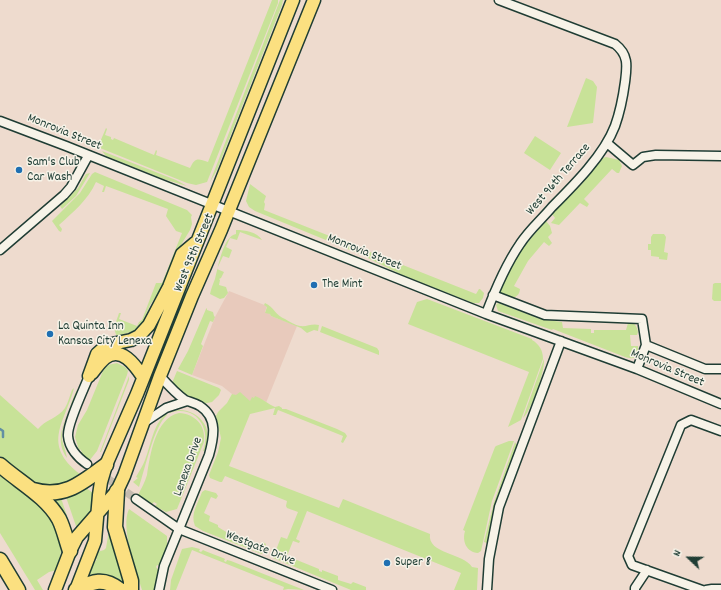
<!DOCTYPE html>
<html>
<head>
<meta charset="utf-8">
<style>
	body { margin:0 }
	#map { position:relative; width:721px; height:590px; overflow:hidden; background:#eedbce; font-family:Dekko,sans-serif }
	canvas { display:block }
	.north { position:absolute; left:669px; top:538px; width:40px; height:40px; -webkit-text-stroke:3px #f7f3e8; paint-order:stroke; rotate:292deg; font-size:11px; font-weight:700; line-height:16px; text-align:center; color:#1f3d34 }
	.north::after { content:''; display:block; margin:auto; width:14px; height:18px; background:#1f3d34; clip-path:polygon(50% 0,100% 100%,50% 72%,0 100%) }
</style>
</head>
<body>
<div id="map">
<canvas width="721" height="590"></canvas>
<div class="north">N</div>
</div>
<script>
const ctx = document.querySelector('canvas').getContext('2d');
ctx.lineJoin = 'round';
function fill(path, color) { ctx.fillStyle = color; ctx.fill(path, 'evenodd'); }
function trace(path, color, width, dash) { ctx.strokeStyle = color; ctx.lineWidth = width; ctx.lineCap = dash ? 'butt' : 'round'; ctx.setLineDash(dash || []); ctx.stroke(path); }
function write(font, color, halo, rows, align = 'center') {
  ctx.font = font + ' Dekko,sans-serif'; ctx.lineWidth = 3; ctx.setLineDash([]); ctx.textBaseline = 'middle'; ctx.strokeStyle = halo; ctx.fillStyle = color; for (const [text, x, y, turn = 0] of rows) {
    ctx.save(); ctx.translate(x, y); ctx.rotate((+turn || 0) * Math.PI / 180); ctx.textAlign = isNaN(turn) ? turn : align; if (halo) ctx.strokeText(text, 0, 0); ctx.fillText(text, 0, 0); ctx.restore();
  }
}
fill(new Path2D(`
	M 229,291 L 267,306 L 265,312 L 270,314 L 271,316 L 297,326 L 266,403 L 265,401 L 252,398 L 250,402 L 232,394 L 222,386 L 192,375 L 215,317 Z`), '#e8cabc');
fill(new Path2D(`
	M 272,0 L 278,0 L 278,3 L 207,182 L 196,185 L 187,183 L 100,148 L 100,142 L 106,128 L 107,129 L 105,135 L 111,137 L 111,139 L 113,140 L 114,138 L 154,155 L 156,150 L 157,151 L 156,155 L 190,168 C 195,158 197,158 208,162 Z
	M 280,0 L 283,0 L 282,5 L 217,170 L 210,182 Z
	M 586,78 L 593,81 L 597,87 L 593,123 L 567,127 Z
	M 535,136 L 561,153 L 550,170 L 524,153 Z
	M 102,151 L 176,180 L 187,186 L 163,179 L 106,156 Z
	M 606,157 L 619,160 L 622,166 L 619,173 L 617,173 L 612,169 L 584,199 L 589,204 L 587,207 L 580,203 L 559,225 L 551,223 L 555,218 L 552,214 L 582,184 L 603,158 Z
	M 95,172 L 187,210 L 192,215 L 191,217 L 192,224 L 190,230 L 181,245 L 165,283 L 150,305 L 142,325 L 134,331 L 117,336 C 112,329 117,320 119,313 L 121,313 L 119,319 L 137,326 L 139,322 L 142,320 L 156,283 L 162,283 L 182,233 L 176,231 L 166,216 L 168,209 L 106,186 L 104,192 L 102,192 L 104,186 L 96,182 C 88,200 73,212 59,225 L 62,229 L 61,232 L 59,231 L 52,221 L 80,193 L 92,174 Z
	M 90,173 L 76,196 L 62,209 L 60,206 L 78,188 L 86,174 Z
	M 250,184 L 266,196 L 264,202 L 265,204 L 264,210 L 476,294 L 479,289 L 480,289 L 484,293 L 483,298 L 479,303 L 473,303 L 402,275 L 360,254 L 255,211 L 249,207 L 246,201 Z
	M 546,221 L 550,226 L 552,233 L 548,237 L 552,243 L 549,246 L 544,242 L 528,261 L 514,286 L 520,289 C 519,300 509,298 502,295 C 494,280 535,233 546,221 Z
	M 236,230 C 245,230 257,232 262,240 L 240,232 L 237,240 L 230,238 L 226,247 L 232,250 L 229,258 L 223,256 L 217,269 L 224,272 L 221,278 L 219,279 L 220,280 L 219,285 L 226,287 L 228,293 L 224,298 L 220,299 L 210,294 C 211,289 213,284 215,279 C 218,268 223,236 236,234 Z
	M 653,234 L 664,234 L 666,237 L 664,252 L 668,253 L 667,260 L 659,259 L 659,257 L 651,256 L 651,250 L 648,250 L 648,244 L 651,244 L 651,237 Z
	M 715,283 L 721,283 L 721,301 L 714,301 L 712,299 L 713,284 Z
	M 427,299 L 532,339 L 532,340 C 539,344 543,350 543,359 L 521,420 L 508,427 L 529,372 L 408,324 L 417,302 Z
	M 265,303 C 274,307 276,316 285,319 C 290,322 295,325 300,326 C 307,327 312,323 319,325 L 318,331 L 314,330 L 307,333 L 301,328 L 271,316 L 270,314 L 265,313 L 267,307 L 264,305 Z
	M 498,303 L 540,319 L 562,322 L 563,328 L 591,329 L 591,333 L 594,333 L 594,330 L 626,330 L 628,323 C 634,321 637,327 638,332 L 637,335 L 630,335 L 631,346 L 638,346 L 638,353 C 635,359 631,359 625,357 L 553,329 L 552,330 L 498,311 L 496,305 Z
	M 207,308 L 207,310 L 213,312 L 214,316 L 215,317 L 213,322 L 210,321 L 201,344 L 203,346 L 192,375 L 178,369 L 188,351 L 206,309 Z
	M 322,326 L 377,348 L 379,351 L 379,355 L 320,332 Z
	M 544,359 C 545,371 532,410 523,418 Z
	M 117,363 L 125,367 L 128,371 L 127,375 L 101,441 L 97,451 L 89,461 L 81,453 L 82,452 L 80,449 L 79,450 L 75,437 L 78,425 L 87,410 L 103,371 L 108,365 Z
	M 177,371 L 219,388 L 221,390 L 219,395 L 212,402 L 202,404 L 181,394 L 172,383 Z
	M 129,376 L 129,380 L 101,452 L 100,452 Z
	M 74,388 C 65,423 41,444 80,474 C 67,485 48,491 32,483 C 22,477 9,464 0,456 L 0,395 L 38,429 C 45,420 58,418 65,408 C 68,403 70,395 72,390 Z
	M 77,390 L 77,392 C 71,406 61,423 62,439 C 63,445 66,451 67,458 C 55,442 63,423 70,407 C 72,401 74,395 77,390 Z
	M 240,392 L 250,401 L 252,397 L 254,398 L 255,396 C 263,399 268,404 275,407 L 279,406 L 282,408 L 282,409 L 286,409 L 337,429 L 345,433 L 347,436 L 343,443 L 341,442 L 343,436 L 278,410 L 276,415 L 273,415 L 275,408 L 250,414 L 229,466 L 339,508 L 343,499 L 430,534 C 427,554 464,553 472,567 L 478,568 L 477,590 L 454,590 L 461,573 L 307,511 L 296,539 L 300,541 L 299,543 L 293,541 L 287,556 L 319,569 L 319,571 L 322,572 L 322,570 L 338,576 L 338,580 L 351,584 L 353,582 L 366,587 L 366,590 L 351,590 L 273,558 L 281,537 L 287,539 L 298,512 L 287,508 L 286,506 L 287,501 L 225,476 L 222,482 L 220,482 L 210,478 L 209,475 L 218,452 L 221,438 L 216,416 L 218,412 L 227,403 L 232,394 L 236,395 Z
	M 178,410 C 200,409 216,432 204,451 L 203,451 C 212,428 195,404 170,413 L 170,412 Z
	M 179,413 C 195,414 206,425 204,442 L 177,509 L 166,512 L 155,506 L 157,504 L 154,502 L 152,504 L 150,504 L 138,495 C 141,489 145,482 147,475 C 150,456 155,418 179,413 Z
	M 166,414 L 167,415 C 154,426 145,469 139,487 L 133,482 L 138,478 L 136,477 C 139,471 143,466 145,460 C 151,445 153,424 166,414 Z
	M 509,441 L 514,441 L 492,501 L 481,551 L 478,553 C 466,552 462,541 465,531 L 463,530 L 495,447 L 496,446 Z
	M 515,442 L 517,445 L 496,505 L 487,543 L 484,542 L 494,502 Z
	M 0,471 L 25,492 L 52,517 L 60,539 L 61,552 L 57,570 L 49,572 L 37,580 L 43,590 L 35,590 L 0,533 Z
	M 85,487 L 93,493 L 92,512 L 77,529 L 66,497 Z
	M 205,490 L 216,493 L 218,496 L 216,499 L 211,497 L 204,513 L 210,516 L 209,521 L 218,525 L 218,527 L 248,545 L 247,548 L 257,551 L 263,542 L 266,544 L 262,554 L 203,531 L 195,526 C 190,514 198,503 202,492 Z
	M 61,498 L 73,534 L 73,536 L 50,499 Z
	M 129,509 L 167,536 L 167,547 L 160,566 L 157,565 L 156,567 L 159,571 L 154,590 L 142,590 C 136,570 120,528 129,509 Z
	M 109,530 L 126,580 L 122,582 C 111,573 101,574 88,575 L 92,566 L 97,559 L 96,559 L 97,552 L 104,550 L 106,548 Z
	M 192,547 L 200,549 L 199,551 L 201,552 L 203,550 L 205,551 L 223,558 L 225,559 L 224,561 L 226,562 L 227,560 L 231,561 L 304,590 L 288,589 L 283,590 L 284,587 L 192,550 L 176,590 L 170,590 L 171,580 L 182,549 Z`), '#c8e298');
trace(new Path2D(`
	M 0,429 L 3,431 L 3,437`), '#6290a3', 2.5);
trace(new Path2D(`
	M 87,464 L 136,499`), '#c5bbaf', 8, [8, 4]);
const minor = new Path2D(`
	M 0,121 L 66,146 L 486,314 L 637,369 L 721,404
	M 607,143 L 633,165 L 643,157 L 656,155 L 721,156
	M 0,250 L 64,195 L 71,187 L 88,156
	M 493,295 L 545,315 L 642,319 L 646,345 L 705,369 L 721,369
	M 486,314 C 495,290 505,266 520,244 C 529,230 542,219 552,207 C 574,185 604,155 615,126 C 620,112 623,97 625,82 C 627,66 629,55 615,44 L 499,0
	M 637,369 L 646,345
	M 142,424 L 166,408 L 187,401
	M 87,464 C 78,458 69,448 68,436 C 67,424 84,389 89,376
	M 136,499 L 179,529 L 332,590
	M 159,590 L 164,566 L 209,455 C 214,437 218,418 200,406 C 195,403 190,402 185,400 C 175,393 168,385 160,376
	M 487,590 L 489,559 L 499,507 L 561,341
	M 635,590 L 635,588 L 647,570
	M 702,590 L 632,565 L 628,556 L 681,425 L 691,420 L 721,431
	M 706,590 L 712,589 L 721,589`);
const primary = new Path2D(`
	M 92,373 C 96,368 100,362 105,358 C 121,345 135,365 143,377
	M 89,376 L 97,354 L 107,345 L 131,340 L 139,336 L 149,325 L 169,287 L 182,254 L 195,243
	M 55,590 L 70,551 L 77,537 L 117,491 L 124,476 L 160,376 L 192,296 L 221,230 L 314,0
	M 76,590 L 95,541 L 99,495 L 101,482 L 106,465 L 137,394 L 293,0`);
const motorway = new Path2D(`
	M 0,465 C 19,482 46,496 59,519 C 64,529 66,540 70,551
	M 33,490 C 64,499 82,483 106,465
	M 117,491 L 115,527 L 131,581 L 131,590
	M 0,560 L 18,590
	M 76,590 C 93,581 104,577 120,590`);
trace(minor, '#1f3d34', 11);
trace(primary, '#1f3d34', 15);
trace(motorway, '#1f3d34', 17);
trace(minor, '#f7f3e8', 8);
trace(primary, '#fbe080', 12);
trace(motorway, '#fbe080', 14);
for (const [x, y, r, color] of [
	[19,170,4,"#1f6fb2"],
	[314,285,4,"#1f6fb2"],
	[50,334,4,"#1f6fb2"],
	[387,563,4,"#1f6fb2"]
]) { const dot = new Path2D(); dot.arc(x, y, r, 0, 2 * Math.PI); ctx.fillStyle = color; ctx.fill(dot); trace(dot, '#f7f3e8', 1.5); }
write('13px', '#1f3d34', '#f7f3e8', [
	["Monrovia Street",64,133,22],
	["West 96th Terrace",559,180,-49],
	["West 95th Street",195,253,-67],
	["Monrovia Street",364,253,22],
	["Monrovia Street",667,369,23],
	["Lenexa Drive",189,467,-70],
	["Westgate Drive",260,549,22]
]);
write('13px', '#1f3d34', '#f7f3e8', [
	["Sam's Club",27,163],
	["Car Wash",27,178],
	["The Mint",322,285],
	["La Quinta Inn",58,327],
	["Kansas City Lenexa",58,342],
	["Super 8",395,563]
], 'left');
</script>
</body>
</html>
